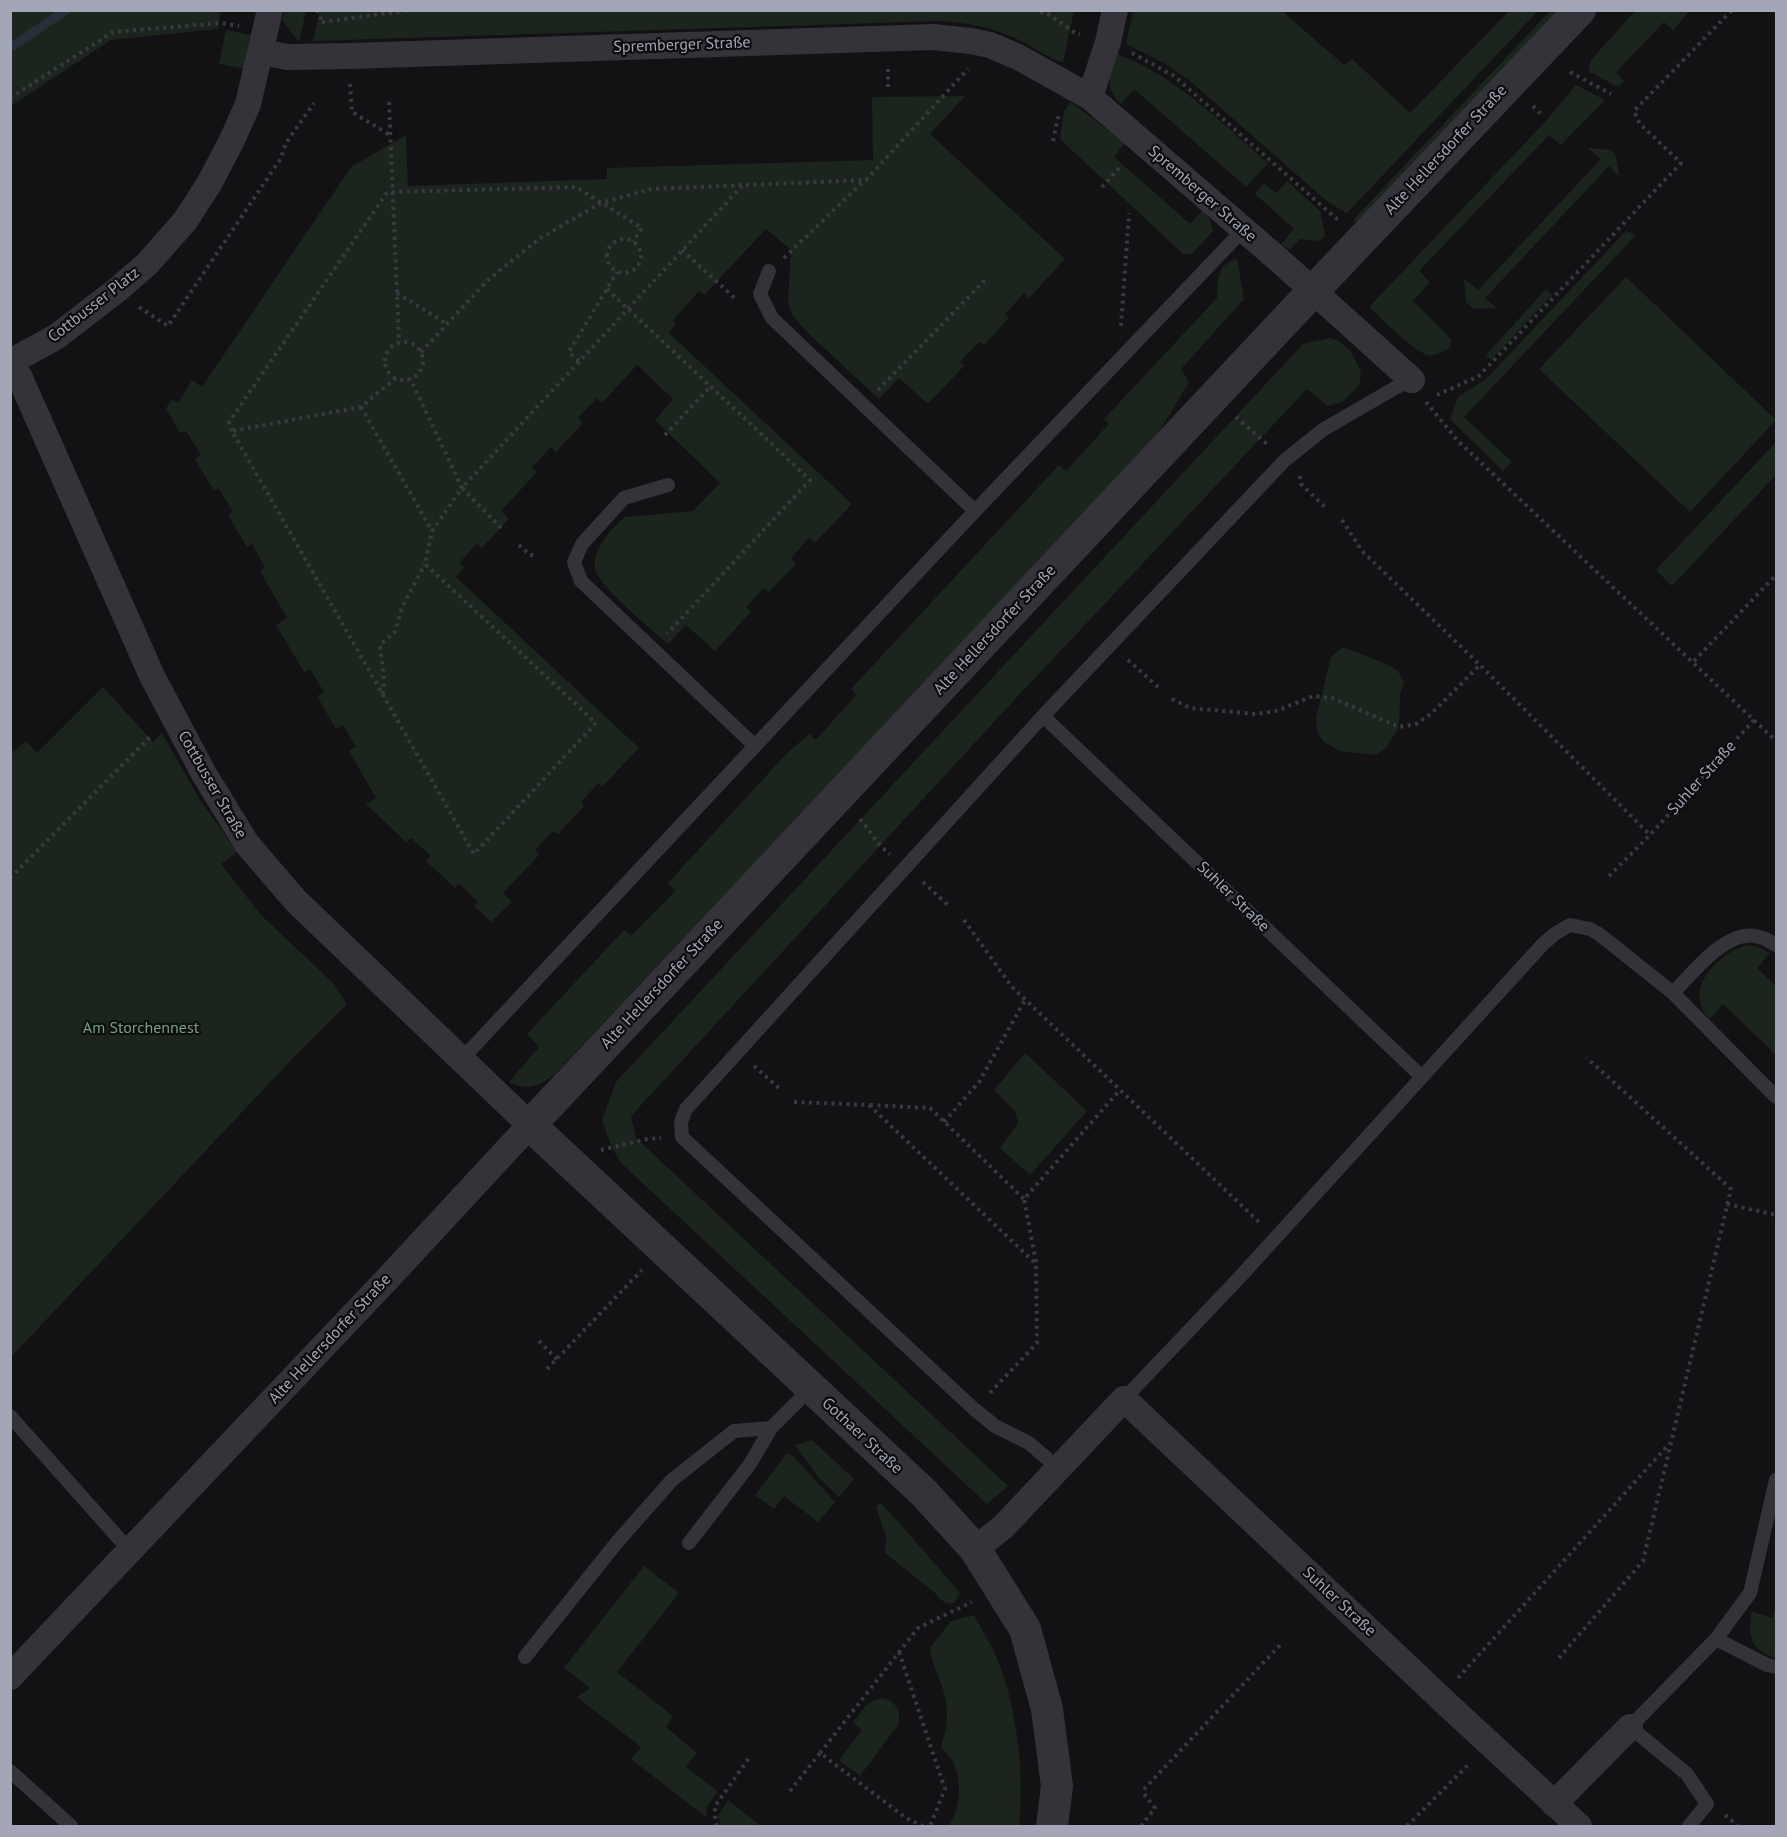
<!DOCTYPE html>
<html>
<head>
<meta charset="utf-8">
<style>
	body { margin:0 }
	#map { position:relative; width:1787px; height:1837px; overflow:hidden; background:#121214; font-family:"PT Sans",sans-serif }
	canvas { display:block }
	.frame { position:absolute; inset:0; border:12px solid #a2a6b6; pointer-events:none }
</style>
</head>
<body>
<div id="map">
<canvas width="1787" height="1837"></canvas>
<div class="frame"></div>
</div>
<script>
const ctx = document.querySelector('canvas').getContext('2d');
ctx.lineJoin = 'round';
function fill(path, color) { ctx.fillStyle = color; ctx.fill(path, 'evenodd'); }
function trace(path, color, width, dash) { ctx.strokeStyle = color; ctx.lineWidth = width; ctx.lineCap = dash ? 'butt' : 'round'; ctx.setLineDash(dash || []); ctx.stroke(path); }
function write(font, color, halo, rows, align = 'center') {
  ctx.font = font + ' "PT Sans",sans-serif'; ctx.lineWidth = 4.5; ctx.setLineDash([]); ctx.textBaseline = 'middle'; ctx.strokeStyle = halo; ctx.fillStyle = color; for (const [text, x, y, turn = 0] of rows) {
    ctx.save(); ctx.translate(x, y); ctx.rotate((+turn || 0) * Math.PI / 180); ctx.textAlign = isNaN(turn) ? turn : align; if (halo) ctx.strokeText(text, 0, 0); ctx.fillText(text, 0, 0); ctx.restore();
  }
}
fill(new Path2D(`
	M 11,10 L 221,10 L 221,11 L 218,29 L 111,40 L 11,106 Z
	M 285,10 L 306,11 L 299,42 L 282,20 Z
	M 320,10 L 1074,10 L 1074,11 L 1063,62 C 1048,59 1035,47 1021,41 C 992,27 971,23 939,21 L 313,41 Z
	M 1636,10 L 1690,11 L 1673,30 L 1664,22 L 1616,72 L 1624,81 L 1618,87 L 1588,71 L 1591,60 Z
	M 1133,11 L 1282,11 L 1344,65 L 1352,59 L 1410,113 L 1509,11 L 1538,11 L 1347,213 L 1329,203 L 1189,80 L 1164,63 L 1126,44 Z
	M 1550,11 L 1559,11 L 1358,223 L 1353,220 Z
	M 226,30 L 255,36 L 246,69 L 219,64 Z
	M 1117,54 C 1176,76 1220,122 1268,163 L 1246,187 L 1134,89 L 1121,104 C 1103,88 1111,74 1117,54 Z
	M 1576,85 L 1605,100 L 1561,145 L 1549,135 L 1419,271 L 1430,282 L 1413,301 L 1451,339 L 1450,348 C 1444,351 1436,356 1428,355 C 1414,352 1381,318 1369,307 L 1544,123 Z
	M 965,96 L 930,134 L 1065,259 L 1029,298 L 1024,293 L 1005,314 L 1009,318 L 984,345 L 979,342 L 960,362 L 964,366 L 928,404 L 899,378 L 879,399 L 809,334 L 792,315 L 788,302 L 791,250 L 766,229 L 704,295 L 699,291 L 673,320 L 676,324 L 669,333 L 852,504 L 815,543 L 809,538 L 791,558 L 796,564 L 769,592 L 764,588 L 746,607 L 751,612 L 715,651 L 686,625 L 668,644 C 653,630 597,586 595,568 C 593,549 611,528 625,517 L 693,511 L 720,483 L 655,420 L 673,399 L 637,365 L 602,403 L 597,398 L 578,418 L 583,423 L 556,452 L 551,447 L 532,467 L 537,472 L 501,511 L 509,519 L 482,548 L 477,544 L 459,563 L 464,567 L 456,577 L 639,748 L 602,787 L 598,783 L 581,802 L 584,806 L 558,834 L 553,831 L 535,850 L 539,855 L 503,893 L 512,902 L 491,922 L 474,906 L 478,902 L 459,883 L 455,888 L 426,861 L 431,856 L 411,838 L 406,842 L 366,804 L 376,798 L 349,751 L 356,747 L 343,725 L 336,729 L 317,696 L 324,692 L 310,669 L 304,672 L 276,625 L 287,618 L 260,571 L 265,568 L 252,544 L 247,547 L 228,515 L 233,512 L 219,489 L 214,491 L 195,459 L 201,455 L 186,431 L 180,433 L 166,408 L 172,400 L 178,403 L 192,380 L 202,387 L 351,167 L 406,135 L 408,186 L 607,179 L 607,168 L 873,160 L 872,97 Z
	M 1071,102 L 1125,143 L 1114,157 L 1190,224 L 1203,210 C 1209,216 1211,223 1213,231 L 1192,254 L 1183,254 L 1060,139 L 1064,111 Z
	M 1588,148 C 1616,150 1616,148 1619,176 L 1609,166 L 1485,298 L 1497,308 L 1474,309 L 1466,302 L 1464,279 L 1478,290 L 1601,159 Z
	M 1287,181 L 1320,211 L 1325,236 L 1319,241 L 1300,239 L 1290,250 L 1281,244 L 1294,229 L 1255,194 L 1264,183 L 1276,193 Z
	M 1626,231 L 1636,235 L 1464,417 L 1512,462 L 1503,471 L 1450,419 L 1458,397 L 1485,380 Z
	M 1237,258 L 1244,299 L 1181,369 L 1189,382 L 1161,429 L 1150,443 L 555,1074 C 538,1087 528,1091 509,1082 L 539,1047 L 527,1034 L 624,930 L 631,936 L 676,890 L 667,884 L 787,753 L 809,734 L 816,740 L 856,695 L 851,689 L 1059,465 L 1066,471 L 1109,424 L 1104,419 L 1217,298 C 1219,278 1215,267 1237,258 Z
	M 1626,277 L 1776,420 L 1690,512 L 1539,369 Z
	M 1546,289 L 1552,295 L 1491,360 L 1486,355 Z
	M 1329,338 L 1337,340 L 1351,351 L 1361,372 L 1359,386 L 1342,402 L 1328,406 L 1307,389 L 1018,696 L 631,1116 L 636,1138 L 1008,1486 L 987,1504 L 621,1163 L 612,1148 L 602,1120 L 616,1082 L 1303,344 Z
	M 1776,442 L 1776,475 L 1672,586 L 1656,570 Z
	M 1343,647 L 1384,663 L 1398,671 L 1404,682 L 1400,694 L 1399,727 L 1385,749 L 1376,755 L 1340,751 L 1331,746 L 1323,741 L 1317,732 L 1316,718 L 1331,657 Z
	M 103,687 L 153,742 L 162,733 L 200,800 L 237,852 L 221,864 L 261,915 L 334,984 L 347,1004 L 295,1056 L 11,1357 L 11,754 L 26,741 L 37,753 Z
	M 1749,945 L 1759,947 L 1770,953 L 1757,968 L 1776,986 L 1776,1055 L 1723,1004 L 1710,1019 C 1681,990 1719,951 1749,945 Z
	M 1025,1053 L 1087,1111 L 1030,1175 L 1000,1148 L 1018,1123 L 1015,1111 L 994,1090 Z
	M 812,1440 L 854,1479 L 839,1497 L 819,1478 L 795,1445 Z
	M 787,1453 L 793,1456 L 835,1502 L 818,1522 L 784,1496 L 774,1509 L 755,1495 Z
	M 880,1502 L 910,1535 L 960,1593 L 954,1603 C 944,1605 940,1599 934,1592 L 885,1553 L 886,1536 L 876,1508 Z
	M 644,1566 L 679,1593 L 617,1672 L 673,1716 L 666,1727 L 697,1753 L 686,1767 L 718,1791 L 706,1808 L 707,1818 L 631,1759 L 641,1747 L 577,1697 L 590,1688 L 564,1668 Z
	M 1776,1605 L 1776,1658 C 1751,1652 1747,1635 1752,1612 L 1773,1618 Z
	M 974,1615 C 982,1630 992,1645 998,1661 C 1017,1707 1025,1777 1019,1826 L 949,1826 C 960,1808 963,1782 953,1762 C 950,1757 945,1752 941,1747 C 947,1727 950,1710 943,1689 C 938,1674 932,1664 930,1648 L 951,1621 Z
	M 883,1698 C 896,1702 902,1711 898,1725 L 860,1776 L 839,1760 L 862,1730 L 853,1723 C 862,1711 867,1700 883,1698 Z
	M 728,1800 L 761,1826 L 721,1826 L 718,1816 Z`), '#1c241e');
trace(new Path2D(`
	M 10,48 L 66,10`), '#272f38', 9);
trace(new Path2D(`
	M 317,10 L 323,23
	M 1033,10 L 1050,15 L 1075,33 L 1080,34
	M 322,22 L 412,10
	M 1132,53 L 1174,76 L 1338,220
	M 1570,72 L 1611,94
	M 350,84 L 352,112 L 390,135
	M 888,87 L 888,67
	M 10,98 L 113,32 L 221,23 L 239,26
	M 389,102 L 399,342
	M 1533,106 L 1541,114
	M 1053,141 L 1059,113
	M 1102,187 L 1122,165
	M607 256a17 17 0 1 1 34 0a17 17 0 1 1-34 0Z
	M 682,250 L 737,300
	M 784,258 L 865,180
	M 607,289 L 810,480 L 667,634
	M 397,293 L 447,324
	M 139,307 L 168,326 L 281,158 L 286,143 L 314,103
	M 1121,326 L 1129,213
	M385 361a19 19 0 1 1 38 0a19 19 0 1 1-38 0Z
	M 421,352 L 487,281 L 539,239 L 601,203 L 651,189 L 866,180 L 968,69
	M 579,361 L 569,352 L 617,272
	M 396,378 L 361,407 L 232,431 L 474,854 L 596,723 L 425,564 L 432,531 L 462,488 L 410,378
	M 878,390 L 988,277
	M 1437,395 L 1479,376 L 1681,163 L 1640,124 L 1634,111 L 1732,10
	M 1426,402 L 1457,440 L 1776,741
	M 361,407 L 432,531
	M 1236,417 L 1269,446
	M 232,431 L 229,422 L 386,194 L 393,192 L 576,187 L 642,228 L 633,242
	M 665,435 L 711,386
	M 1300,476 L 1301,484 L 1325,507
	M 1342,520 L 1362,551 L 1480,665 L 1650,835
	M 501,528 L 462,488 L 742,186
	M 519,545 L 530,555 L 536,555
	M 1128,660 L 1158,687
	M 1694,661 L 1776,575
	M 383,694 L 384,680 L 380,645 L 395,632 L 402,607 L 425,564
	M 1172,699 L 1190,708 L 1256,714 L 1276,711 L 1313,696 L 1332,698 L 1399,727 L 1416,724 L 1431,714 L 1480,665
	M 860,819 C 870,831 877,845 890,854
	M 1609,876 L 1650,835 L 1754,720
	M 10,878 L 152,735
	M 923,882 L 950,907
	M 964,920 L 1012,987 L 1260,1223
	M 754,1066 L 780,1089
	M 794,1102 L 869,1105 L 1036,1264 L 1037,1343 L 989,1394
	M 870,1105 L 930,1108 L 1024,1199
	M 944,1122 L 979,1082 L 1025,1000
	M 601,1150 L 647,1139 L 661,1138
	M 1727,1204 L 1776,1215
	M 1036,1262 L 1024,1199 L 1120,1090
	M 539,1341 L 557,1359
	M 547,1369 L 642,1270
	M 899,1652 L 945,1789 L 930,1826
	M 1559,1658 L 1643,1561 L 1731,1189 L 1587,1058
	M 1458,1678 L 1670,1443
	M 820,1753 L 918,1628 L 972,1602
	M 790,1791 L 820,1753 L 906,1818 L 923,1826
	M 1725,1815 L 1738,1826
	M 717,1826 L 715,1820 L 715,1806 L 749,1758
	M 1141,1826 L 1155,1808 L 1144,1794 L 1145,1788 L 1282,1643
	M 1407,1826 L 1470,1763`), '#383a40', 4, [3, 4.5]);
trace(new Path2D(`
	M 769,271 L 760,294 L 772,318 L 975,511
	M 668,485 L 624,498 L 582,544 L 574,562 L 581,581 L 754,745
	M 1043,716 L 1422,1077
	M 1673,993 C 1693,973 1727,927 1759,937 C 1765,938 1771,942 1776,945
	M 461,1060 L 975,511 L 1243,230
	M 1124,1399 L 1239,1278 L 1543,944 L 1556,933 L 1570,925 L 1590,929 L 1599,934 L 1673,993 L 1776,1097
	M 10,1416 L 130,1551
	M 1058,1468 L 1029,1443 L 995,1426 L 974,1409 L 682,1137 L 681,1122 L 686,1109 L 1043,716 L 1285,460 L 1324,429 L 1395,388 L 1412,380
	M 689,1543 L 750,1464 L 771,1428
	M 1716,1639 L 1767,1665 L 1776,1667
	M 525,1657 L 618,1541 L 672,1480 L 734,1431 L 771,1428 L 811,1388
	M 10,1771 L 71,1826
	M 1689,1826 L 1707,1804 L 1687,1774 L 1630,1727 L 1716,1639 L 1750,1593 L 1776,1480`), '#333339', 14);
trace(new Path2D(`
	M 261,52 L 287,57 L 350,56 L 933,37 L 971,41 L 990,45 L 1018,57 L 1090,97 L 1280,261 L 1412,380
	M 1090,97 L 1108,42 L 1115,10
	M 10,362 L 20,378 L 152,676 L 204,774 L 247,844 L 296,901 L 530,1125 L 391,1275 L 10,1677
	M 10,362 L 56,337 L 117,290 L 147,264 L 185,221 L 209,184 L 232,140 L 248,104 L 270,10
	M 975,1549 L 1003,1527 L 1124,1399 L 1450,1707 L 1579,1826
	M 1554,1804 L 1630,1727`), '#333339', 26);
trace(new Path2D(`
	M 1052,1826 L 1057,1786 L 1047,1709 L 1025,1629 L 975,1549 L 924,1493 L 530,1125 L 1313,291 L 1580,10`), '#333339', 32);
write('16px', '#a2a6b6', '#0d0d0f', [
	["Spremberger Straße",682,45,-2],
	["Alte Hellersdorfer Straße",1446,150,-47],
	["Spremberger Straße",1202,194,41],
	["Cottbusser Platz",94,305,-38],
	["Alte Hellersdorfer Straße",995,630,-47],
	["Suhler Straße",1702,778,-48],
	["Cottbusser Straße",212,785,60],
	["Suhler Straße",1233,897,44],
	["Alte Hellersdorfer Straße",662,984,-47],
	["Alte Hellersdorfer Straße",330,1339,-47],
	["Gothaer Straße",862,1436,43],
	["Suhler Straße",1339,1602,43]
]);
write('16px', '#77a27e', '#0d0d0f', [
	["Am Storchennest",141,1028]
]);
</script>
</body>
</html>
